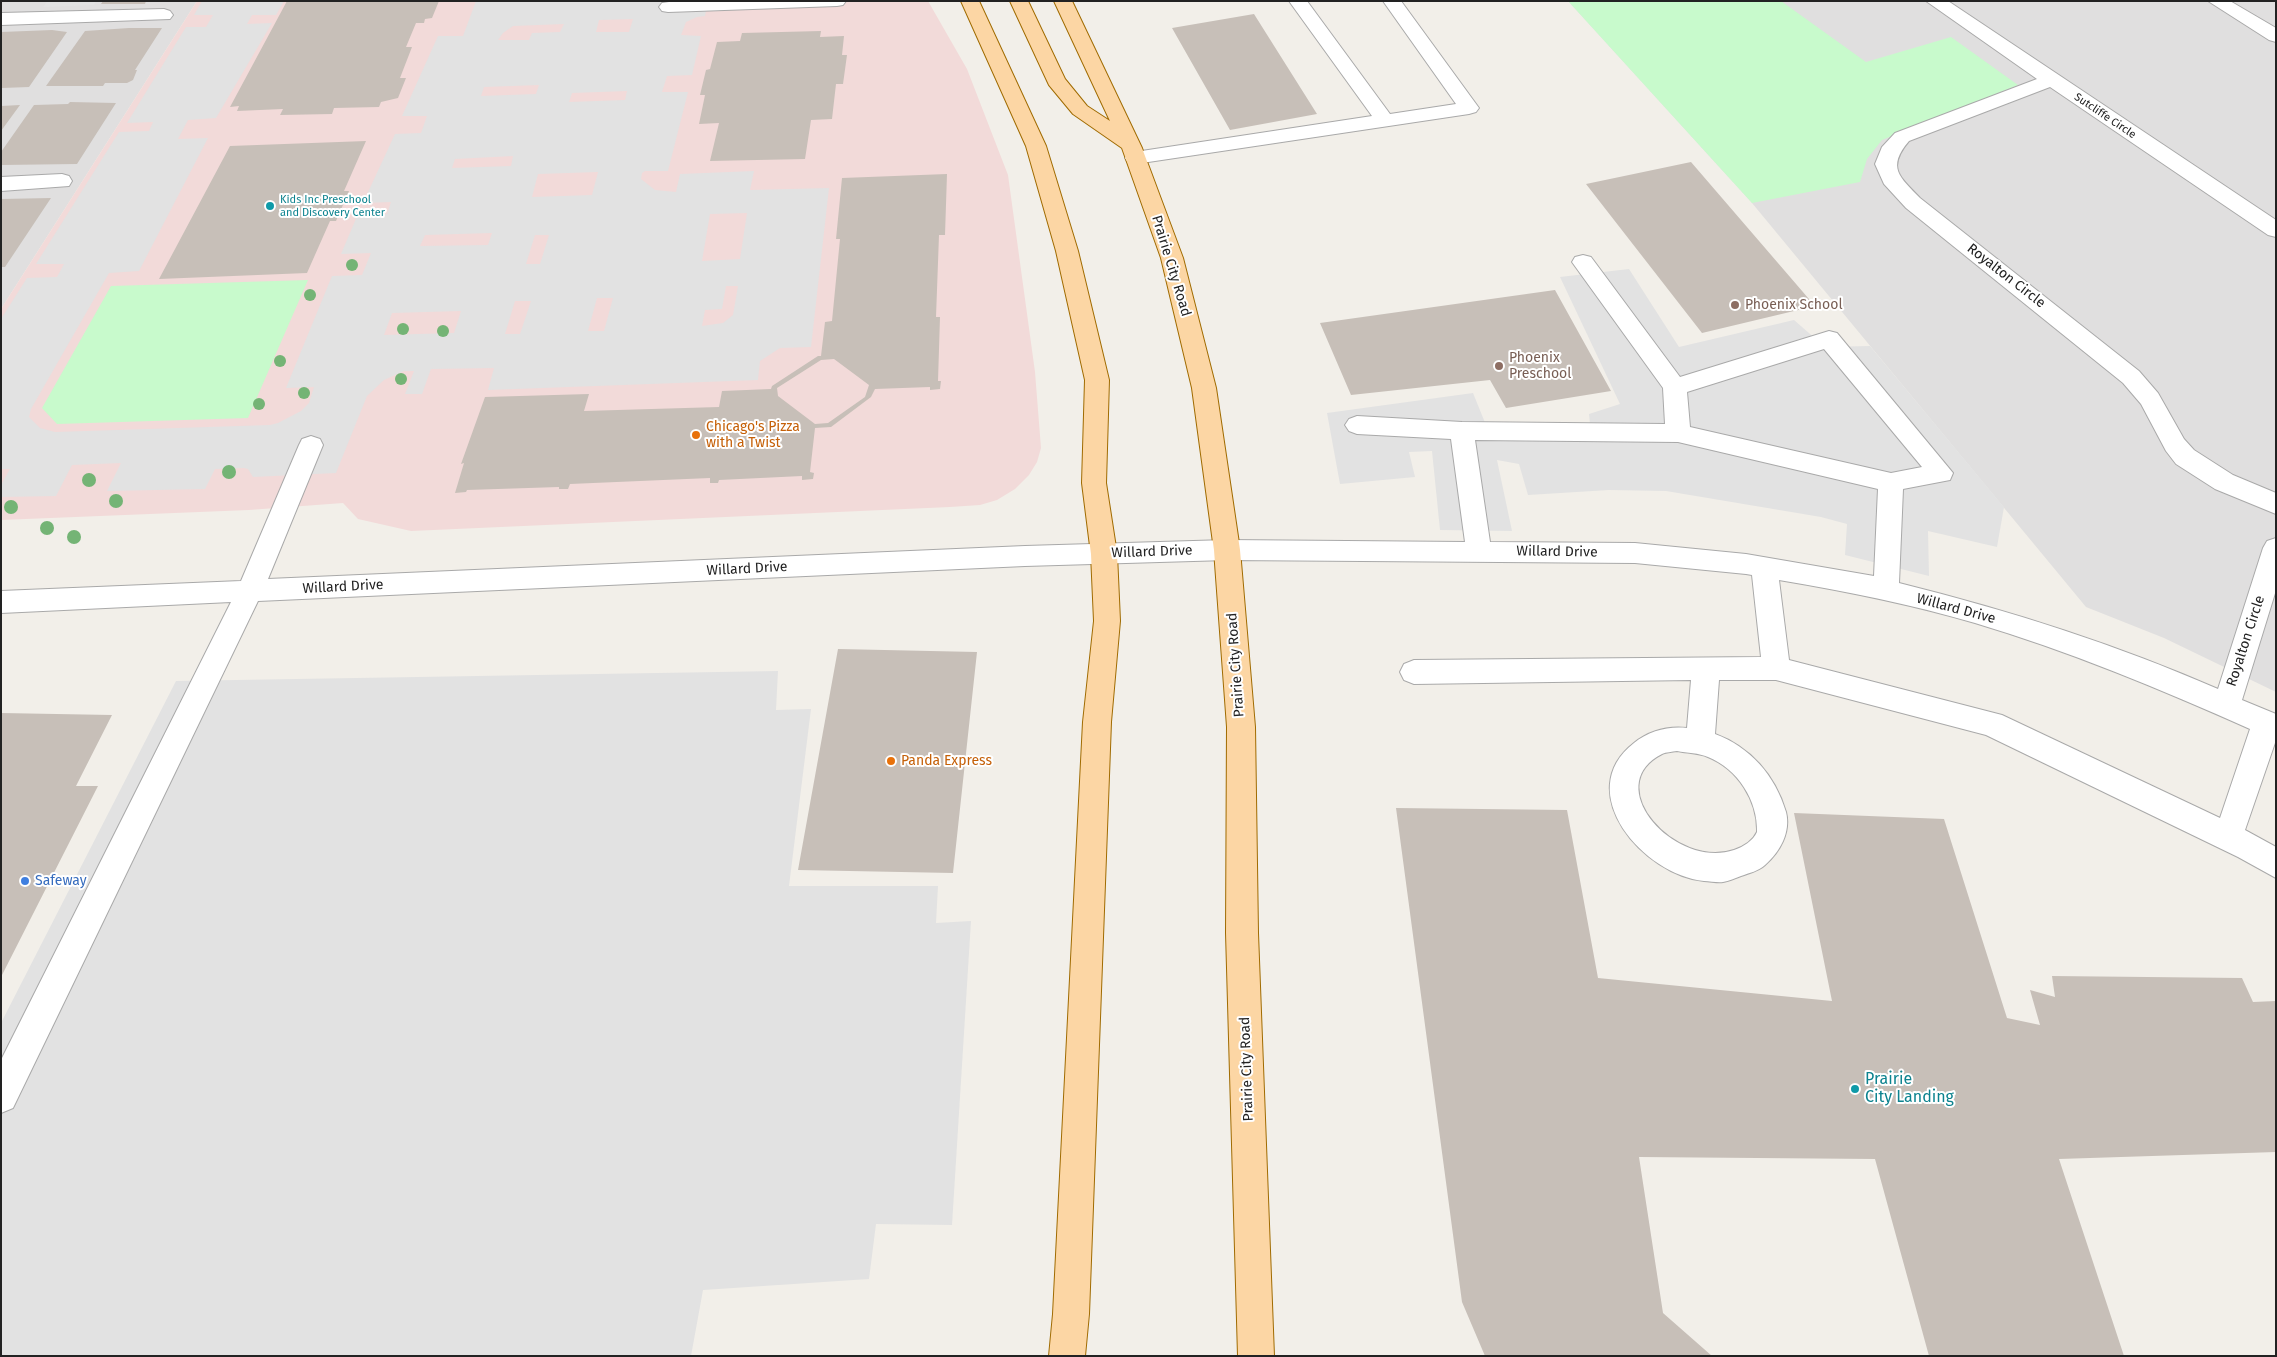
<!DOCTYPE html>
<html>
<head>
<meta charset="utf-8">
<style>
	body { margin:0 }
	#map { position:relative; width:2277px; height:1357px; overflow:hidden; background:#f2efe9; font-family:"Fira Sans",sans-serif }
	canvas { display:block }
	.frame { position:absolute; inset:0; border:2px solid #222; pointer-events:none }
</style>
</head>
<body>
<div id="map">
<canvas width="2277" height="1357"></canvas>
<div class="frame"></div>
</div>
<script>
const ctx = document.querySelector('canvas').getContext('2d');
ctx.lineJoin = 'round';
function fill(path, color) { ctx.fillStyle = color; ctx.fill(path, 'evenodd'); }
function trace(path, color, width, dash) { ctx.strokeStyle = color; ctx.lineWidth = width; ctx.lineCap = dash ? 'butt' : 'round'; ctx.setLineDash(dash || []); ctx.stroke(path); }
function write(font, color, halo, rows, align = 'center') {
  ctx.font = font + ' "Fira Sans",sans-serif'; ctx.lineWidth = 4; ctx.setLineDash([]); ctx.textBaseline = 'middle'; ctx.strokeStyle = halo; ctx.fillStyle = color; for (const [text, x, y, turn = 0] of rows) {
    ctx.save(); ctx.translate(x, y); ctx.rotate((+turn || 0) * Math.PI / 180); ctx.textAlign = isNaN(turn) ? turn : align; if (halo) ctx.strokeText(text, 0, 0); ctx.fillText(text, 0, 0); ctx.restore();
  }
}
fill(new Path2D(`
	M 1,1 L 197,1 L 1,309 Z
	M 1568,1 L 2276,1 L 2276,692 L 2164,638 L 2086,607 L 1752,203 Z`), '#e0dfdf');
fill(new Path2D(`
	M 197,1 L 928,1 L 967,69 L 1008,175 L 1035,372 L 1041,448 L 1037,462 L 1029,475 L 1015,489 L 997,500 L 980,505 L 950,507 L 411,531 L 358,519 L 343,503 L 249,510 L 1,520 L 1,309 Z`), '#f2dad9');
fill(new Path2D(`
	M 1568,1 L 1781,1 L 1866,62 L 1951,37 L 2018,85 L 1882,140 L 1867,159 L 1860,182 L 1752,203 Z
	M 308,280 L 248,418 L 57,424 L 42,408 L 111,286 Z`), '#c8facc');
fill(new Path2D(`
	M 47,1 L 96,1 L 94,5 L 43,7 Z
	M 202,1 L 284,1 L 276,15 L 252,15 L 247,24 L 272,23 L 216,118 L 188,120 L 178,139 L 208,138 L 139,271 L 109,273 L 31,409 L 29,417 L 40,428 L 55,432 L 270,425 L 278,423 L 301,411 L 309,403 L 314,387 L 286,388 L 332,276 L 362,275 L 371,253 L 341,254 L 358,214 L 387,214 L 391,202 L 363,203 L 395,134 L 421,133 L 427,116 L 402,116 L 438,36 L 463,36 L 476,1 L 708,1 L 705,16 L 697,17 L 686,22 L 681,35 L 701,36 L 692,75 L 667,76 L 662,92 L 688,92 L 668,171 L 645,171 L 642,173 L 641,179 L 655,190 L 676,192 L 680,174 L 754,171 L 750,190 L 829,188 L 811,347 L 780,348 L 760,361 L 758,380 L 488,390 L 494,368 L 431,369 L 422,394 L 405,394 L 414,371 L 404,371 L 384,380 L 367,396 L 336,473 L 253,477 L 248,469 L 244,468 L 215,469 L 205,489 L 107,491 L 121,463 L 72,465 L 56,496 L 1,497 L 1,485 L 10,469 L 1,469 L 1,319 L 27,278 L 57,277 L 64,264 L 36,264 L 119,132 L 149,131 L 153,122 L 127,123 L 186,27 L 206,27 L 213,15 L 194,15 ZM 633,19 L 629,32 L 596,32 L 599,20 ZM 564,24 L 560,32 L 532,33 L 529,40 L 498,40 L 503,33 L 513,26 ZM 539,85 L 536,94 L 481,96 L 484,87 ZM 627,91 L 625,100 L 569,102 L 572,93 ZM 513,156 L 511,166 L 452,168 L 455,159 ZM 598,172 L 592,195 L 532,197 L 538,174 ZM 747,213 L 740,259 L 702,261 L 710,214 ZM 492,233 L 488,245 L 420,246 L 425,235 ZM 535,235 L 549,235 L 540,264 L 526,264 ZM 726,286 L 738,286 L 733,315 L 723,323 L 702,326 L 705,310 L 722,309 ZM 597,298 L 613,298 L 604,331 L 588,331 ZM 515,301 L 531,301 L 520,334 L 505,334 ZM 461,311 L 454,333 L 384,335 L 392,313 Z
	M 1629,269 L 1679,347 L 1794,320 L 1825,347 L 1870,346 L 2004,507 L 1997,547 L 1928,531 L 1929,576 L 1845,555 L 1847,524 L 1821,517 L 1666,491 L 1609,490 L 1528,495 L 1519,464 L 1497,460 L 1512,531 L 1440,530 L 1432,451 L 1409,452 L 1415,477 L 1340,484 L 1327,413 L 1473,393 L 1488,430 L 1591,434 L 1589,414 L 1620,404 L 1560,277 Z
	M 778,671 L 776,710 L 811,709 L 789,886 L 938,886 L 936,923 L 971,921 L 952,1225 L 876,1224 L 869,1279 L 703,1290 L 691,1356 L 1,1356 L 1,1023 L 176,681 Z`), '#e2e2e2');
fill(new Path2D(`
	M 103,1 L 146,1 L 145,4 L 101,4 Z
	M 287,1 L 439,1 L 432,18 L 425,19 L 424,23 L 416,23 L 406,47 L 412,47 L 400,78 L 406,78 L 398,98 L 381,102 L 379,107 L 334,108 L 332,114 L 280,115 L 283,109 L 237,111 L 239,106 L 230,107 Z
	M 1254,14 L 1317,114 L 1230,130 L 1172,28 Z
	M 129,28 L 162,28 L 135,70 L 137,70 L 133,80 L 127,83 L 105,83 L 103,86 L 46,86 L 85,31 Z
	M 52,30 L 67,32 L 29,87 L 2,88 L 1,32 Z
	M 821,31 L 820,37 L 844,36 L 842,55 L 847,55 L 843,84 L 836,84 L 832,119 L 811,120 L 805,159 L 710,161 L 719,123 L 699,124 L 705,95 L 700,95 L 706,70 L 710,69 L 717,42 L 740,41 L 742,33 Z
	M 70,102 L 116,103 L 77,164 L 1,165 L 1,152 L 34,105 L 68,104 Z
	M 20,105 L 1,131 L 1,106 Z
	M 366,141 L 344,191 L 349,191 L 336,221 L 330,221 L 307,273 L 159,279 L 230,146 Z
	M 1691,162 L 1815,306 L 1702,333 L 1586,184 Z
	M 947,174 L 945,235 L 939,235 L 936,317 L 940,317 L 938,381 L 941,381 L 940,389 L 930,390 L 930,387 L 875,389 L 871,397 L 831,427 L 815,428 L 810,472 L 814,473 L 813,479 L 802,480 L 802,476 L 719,480 L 718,483 L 710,483 L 710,478 L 570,484 L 568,489 L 559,489 L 559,487 L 467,490 L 466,492 L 455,493 L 464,463 L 461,464 L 485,397 L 589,394 L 584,411 L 719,407 L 722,391 L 771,389 L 772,386 L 818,356 L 821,356 L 825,322 L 832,321 L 840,239 L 836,239 L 842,178 ZM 834,359 L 869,385 L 865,397 L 828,423 L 815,424 L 778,396 L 777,388 L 821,360 Z
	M 51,198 L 5,267 L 1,267 L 1,199 Z
	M 1555,290 L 1611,391 L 1506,408 L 1490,380 L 1351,395 L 1320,323 Z
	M 838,649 L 977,652 L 953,873 L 798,870 Z
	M 1,713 L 112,715 L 76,786 L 98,786 L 1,977 Z
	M 1396,808 L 1567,810 L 1598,978 L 1832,1001 L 1794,813 L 1944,819 L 2007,1018 L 2040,1025 L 2030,990 L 2055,997 L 2052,976 L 2242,978 L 2253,1002 L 2276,1001 L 2276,1152 L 2059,1159 L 2124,1356 L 1929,1356 L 1875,1159 L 1639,1157 L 1663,1313 L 1712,1356 L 1485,1356 L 1462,1302 Z`), '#c7bfb8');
const minor = new Path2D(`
	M 676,1 L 846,1 L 843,5 L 837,6 L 668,12 L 662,11 L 659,7 L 662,3 Z
	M 1289,1 L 1307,1 L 1390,114 L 1456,104 L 1383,1 L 1401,1 L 1479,108 L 1476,112 L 1469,114 L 1135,164 L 1128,163 L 1125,158 L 1128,153 L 1135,152 L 1372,116 Z
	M 1926,1 L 1948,1 L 2276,220 L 2276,237 L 2268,235 L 2050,87 L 1909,141 C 1886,168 1900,177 1920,198 L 2139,371 L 2158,393 L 2184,439 L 2194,450 L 2233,475 L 2276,493 L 2276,514 L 2215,489 L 2176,464 L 2166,451 L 2141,404 L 2123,383 L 1906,208 L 1884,184 L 1875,164 L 1882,147 L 1895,133 L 2037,79 Z
	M 2208,1 L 2230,1 L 2276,28 L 2276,42 L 2269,40 Z
	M 164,9 L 170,11 L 173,15 L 170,19 L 1,25 L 1,13 Z
	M 62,174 L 69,176 L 72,181 L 69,186 L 1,191 L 1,177 Z
	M 1583,255 L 1591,257 L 1680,377 L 1829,331 L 1837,333 L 1953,473 L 1950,480 L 1903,489 L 1899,583 C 2008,610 2115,644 2218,689 L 2263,548 L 2267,541 L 2276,538 L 2276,590 L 2242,700 L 2276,714 L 2276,740 L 2245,830 L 2276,847 L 2276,878 L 2238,857 L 1986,735 L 1776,680 L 1719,680 L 1715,734 C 1750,747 1775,775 1786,812 C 1791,832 1780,852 1765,865 C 1759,871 1749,873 1741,876 C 1735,878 1729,881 1723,882 C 1718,883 1710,881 1704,881 C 1644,875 1571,792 1634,743 C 1649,731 1668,726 1687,728 L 1691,680 L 1414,684 L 1404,680 L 1400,672 L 1404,664 L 1414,660 L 1761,657 L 1752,575 L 1746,574 L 1635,563 L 1227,560 L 1025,566 L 258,601 L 13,1108 L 1,1113 L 1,1060 L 231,602 L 1,613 L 1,591 L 241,581 L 299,445 L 302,439 L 311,436 L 320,439 L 323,445 L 268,579 L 1025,546 L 1227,540 L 1465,542 L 1451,439 L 1357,434 L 1349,431 L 1345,425 L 1349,419 L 1357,416 L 1462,422 L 1665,424 L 1663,388 L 1572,262 L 1575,257 ZM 1824,349 L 1922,467 L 1891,473 L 1690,427 L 1687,392 ZM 1475,440 L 1678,442 L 1878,489 L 1874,576 L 1746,554 L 1635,543 L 1490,542 ZM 1779,580 C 1845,591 1910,604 1975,623 C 2069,651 2160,689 2250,729 L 2220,818 L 2002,715 L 1789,660 ZM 1677,751 C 1687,753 1699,753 1708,757 C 1738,769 1758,801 1757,832 C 1753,841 1743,847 1734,850 C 1676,870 1599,786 1662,754 C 1666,752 1672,752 1677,751 Z`);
const major = new Path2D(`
	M 961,1 L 979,1 L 1046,146 L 1078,251 L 1109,380 L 1106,483 L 1117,554 L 1120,621 L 1111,722 L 1089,1314 L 1085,1356 L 1049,1356 L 1053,1314 L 1083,722 L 1094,621 L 1091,554 L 1082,483 L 1085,380 L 1056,251 L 1026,146 Z
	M 1010,1 L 1028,1 L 1065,79 L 1087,106 L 1110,121 L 1054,1 L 1072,1 L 1142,148 L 1183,258 L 1216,388 L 1240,550 L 1255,727 L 1258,933 L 1274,1356 L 1238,1356 L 1226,933 L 1227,727 L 1214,550 L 1192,388 L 1161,258 L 1122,148 L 1073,114 L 1049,85 Z`);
trace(minor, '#a9a9a9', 2);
trace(major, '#a06b00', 2);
fill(minor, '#fff');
fill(major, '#fcd6a4');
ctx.fillStyle = '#74b475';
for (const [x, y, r] of [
	[352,265,6],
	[310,295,6],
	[403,329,6],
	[443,331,6],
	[280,361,6],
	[401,379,6],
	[304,393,6],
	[259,404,6],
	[229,472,7],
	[89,480,7],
	[116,501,7],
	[11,507,7],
	[47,528,7],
	[74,537,7]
]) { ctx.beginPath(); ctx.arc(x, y, r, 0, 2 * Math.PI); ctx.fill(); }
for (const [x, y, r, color] of [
	[270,206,5,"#0f9aa8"],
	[1735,305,5,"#8d6e63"],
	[1499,366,5,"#8d6e63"],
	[696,435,5,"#e8710a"],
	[891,761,5,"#e8710a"],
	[25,881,5,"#3f7fe0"],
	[1855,1089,5,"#0f9aa8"]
]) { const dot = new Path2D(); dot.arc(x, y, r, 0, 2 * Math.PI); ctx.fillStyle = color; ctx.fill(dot); trace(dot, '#fff', 2); }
write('11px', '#222', '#fff', [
	["Sutcliffe Circle",2105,116,34]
]);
write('11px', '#0d838f', '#fff', [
	["Kids Inc Preschool",280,200],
	["and Discovery Center",280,213]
], 'left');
write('14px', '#222', '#fff', [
	["Prairie City Road",1171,266,73],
	["Royalton Circle",2006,276,38],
	["Willard Drive",1152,552,-2],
	["Willard Drive",1557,552,1],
	["Willard Drive",747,569,-3],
	["Willard Drive",343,587,-3],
	["Willard Drive",1956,609,15],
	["Royalton Circle",2246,641,-72],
	["Prairie City Road",1236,665,-94],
	["Prairie City Road",1247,1069,-92]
]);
write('14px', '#785e54', '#fff', [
	["Phoenix School",1745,305],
	["Phoenix",1509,358],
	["Preschool",1509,374]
], 'left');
write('14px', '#c56008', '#fff', [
	["Chicago's Pizza",706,427],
	["with a Twist",706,443],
	["Panda Express",901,761]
], 'left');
write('14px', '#366cbe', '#fff', [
	["Safeway",35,881]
], 'left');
write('16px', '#0d838f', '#fff', [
	["Prairie",1865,1080],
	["City Landing",1865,1098]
], 'left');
</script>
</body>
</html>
